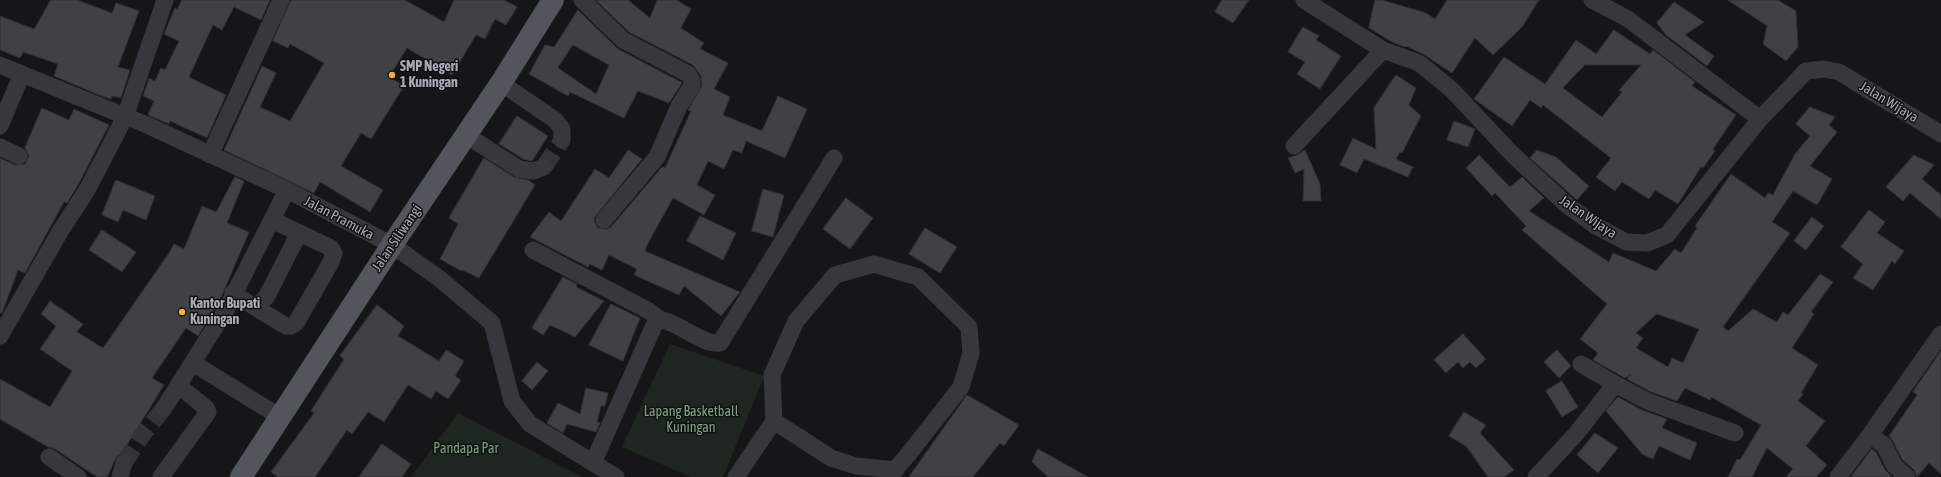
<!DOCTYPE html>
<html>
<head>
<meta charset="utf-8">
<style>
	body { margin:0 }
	canvas { display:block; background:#161618 }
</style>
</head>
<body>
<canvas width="1941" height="477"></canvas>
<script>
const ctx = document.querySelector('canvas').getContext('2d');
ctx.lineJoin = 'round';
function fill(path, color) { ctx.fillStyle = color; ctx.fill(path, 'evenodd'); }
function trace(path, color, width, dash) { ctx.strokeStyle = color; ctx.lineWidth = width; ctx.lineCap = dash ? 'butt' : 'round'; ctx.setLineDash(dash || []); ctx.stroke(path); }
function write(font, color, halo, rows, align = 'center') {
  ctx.font = font + ' "Asap Condensed",sans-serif'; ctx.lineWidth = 3; ctx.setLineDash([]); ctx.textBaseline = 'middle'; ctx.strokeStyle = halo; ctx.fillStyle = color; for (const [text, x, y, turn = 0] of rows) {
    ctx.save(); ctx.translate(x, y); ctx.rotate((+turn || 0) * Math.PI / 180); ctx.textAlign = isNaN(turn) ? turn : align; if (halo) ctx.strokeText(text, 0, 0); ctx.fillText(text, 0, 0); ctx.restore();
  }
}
fill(new Path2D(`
	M 670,344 L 764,376 L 723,477 L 691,477 L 622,447 Z
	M 458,413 L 582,477 L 411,477 Z`), '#1e261f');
const building = new Path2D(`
	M 51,0 L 77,0 L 112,13 L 116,3 L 139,11 L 118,67 L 130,70 L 121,98 L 112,96 L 111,99 L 104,97 L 54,76 L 58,64 L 23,52 L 20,58 L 0,50 L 0,16 L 34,29 Z
	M 182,0 L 270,0 L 261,20 L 234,7 L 222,30 L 213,25 L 189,77 L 226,95 L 207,138 L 170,121 L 169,124 L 148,115 L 154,101 L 143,96 L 149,78 L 155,81 L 161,68 L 165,70 L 179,41 L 164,34 L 175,8 L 177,9 Z
	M 291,0 L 405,0 L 444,22 L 454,0 L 504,0 L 517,7 L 506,25 L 495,19 L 485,39 L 476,35 L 452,75 L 407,48 L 389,77 L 404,86 L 371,139 L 361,133 L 341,166 L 383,190 L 370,212 L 320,182 L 314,193 L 224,150 L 262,66 L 276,73 L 260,107 L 290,121 L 324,63 L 290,44 L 288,48 L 273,41 Z
	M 596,0 L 628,0 L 650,18 L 657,0 L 677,0 L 691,9 L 681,28 L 704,43 L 700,49 L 728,63 L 714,89 L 730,97 L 723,115 L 762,131 L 778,96 L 807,109 L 785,158 L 746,141 L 742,153 L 733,150 L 724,169 L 708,161 L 697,185 L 715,195 L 704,215 L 673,198 L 647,245 L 645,251 L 740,292 L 721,316 L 684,286 L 679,295 L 634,275 L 637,269 L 609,255 L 602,270 L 590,264 L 588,267 L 530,237 L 549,212 L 561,221 L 595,169 L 609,178 L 628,150 L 642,159 L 594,218 L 595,223 L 598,228 L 607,229 L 611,227 L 662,167 L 665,168 L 691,111 L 688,110 L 702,86 L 701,76 L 693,65 L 629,32 Z
	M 1222,0 L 1249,0 L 1233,23 L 1215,12 Z
	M 1375,0 L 1382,0 L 1426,13 L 1435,19 L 1447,0 L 1539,0 L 1522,27 L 1493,55 L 1475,38 L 1452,73 L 1423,54 L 1406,46 L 1405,47 L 1394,43 L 1369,28 Z
	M 1728,0 L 1778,0 L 1796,11 L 1798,47 L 1786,61 L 1763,44 L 1767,26 Z
	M 1674,2 L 1704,22 L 1685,35 L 1714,56 L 1707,66 L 1666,35 L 1657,23 Z
	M 578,10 L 618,49 L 681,82 L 682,83 L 669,103 L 638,91 L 624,118 L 570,92 L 568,96 L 529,74 L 545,45 L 554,47 ZM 573,45 L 609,65 L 596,94 L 558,68 Z
	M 1303,27 L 1319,36 L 1316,40 L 1341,56 L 1320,89 L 1297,74 L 1305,62 L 1288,52 Z
	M 1614,30 L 1650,54 L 1653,50 L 1695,82 L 1692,86 L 1736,115 L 1713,149 L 1715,151 L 1703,168 L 1701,167 L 1678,204 L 1655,190 L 1649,199 L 1622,182 L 1615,191 L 1596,177 L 1611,158 L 1543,105 L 1541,108 L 1530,100 L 1512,126 L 1474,99 L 1504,57 L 1545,84 L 1576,40 L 1596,54 ZM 1585,65 L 1641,65 L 1619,90 L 1622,92 L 1602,117 L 1563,88 Z
	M 1396,75 L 1416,88 L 1409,105 L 1421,116 L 1402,153 L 1400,152 L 1396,159 L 1413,167 L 1408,177 L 1364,159 L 1357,173 L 1340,165 L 1353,138 L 1376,149 L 1374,108 Z
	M 1810,107 L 1835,117 L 1829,125 L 1837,132 L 1810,166 L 1832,179 L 1817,205 L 1793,191 L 1772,222 L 1790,233 L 1723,327 L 1728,331 L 1753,309 L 1777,322 L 1783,312 L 1788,315 L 1820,274 L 1833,282 L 1811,312 L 1814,314 L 1792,348 L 1818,365 L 1801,393 L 1803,394 L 1798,401 L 1825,421 L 1806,446 L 1827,465 L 1816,477 L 1786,477 L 1793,469 L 1767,448 L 1752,477 L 1728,477 L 1737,459 L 1740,460 L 1761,425 L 1711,397 L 1710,400 L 1685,388 L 1677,401 L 1651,392 L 1627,379 L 1631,374 L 1625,378 L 1593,360 L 1598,353 L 1580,339 L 1607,304 L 1522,230 L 1526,226 L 1495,193 L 1492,196 L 1466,168 L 1479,155 L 1510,187 L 1522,177 L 1544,198 L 1529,211 L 1609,262 L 1613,253 L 1656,271 L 1675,249 L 1681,253 L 1697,228 L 1695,226 L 1731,174 L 1765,198 L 1768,193 L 1773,195 L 1795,154 L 1810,136 L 1796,124 ZM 1657,314 L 1699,329 L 1683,363 L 1672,358 L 1668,367 L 1636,348 L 1643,338 L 1636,333 Z
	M 42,108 L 69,120 L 74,109 L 109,125 L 78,185 L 67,203 L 64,202 L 25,273 L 18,270 L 2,313 L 0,313 L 0,158 L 15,165 L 25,164 L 29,156 L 25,148 Z
	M 517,116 L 548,136 L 532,161 L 523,159 L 499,144 Z
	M 1454,121 L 1475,129 L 1468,147 L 1447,140 Z
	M 1305,150 L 1320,184 L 1321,201 L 1303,201 L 1304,169 L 1295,173 L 1288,158 L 1297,155 Z
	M 1537,150 L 1556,157 L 1589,186 L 1577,200 L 1530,158 Z
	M 1914,155 L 1934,165 L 1922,179 L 1941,195 L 1941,219 L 1910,193 L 1903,201 L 1886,187 Z
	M 484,158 L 514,177 L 528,180 L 535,185 L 479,278 L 462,270 L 461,271 L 440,259 L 458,224 L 449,218 Z
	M 235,177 L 244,181 L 227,223 L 249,232 L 219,302 L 198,336 L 186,328 L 152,378 L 164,385 L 122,453 L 117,456 L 107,477 L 97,477 L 55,449 L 48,447 L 0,419 L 0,379 L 50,407 L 72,371 L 40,349 L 56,326 L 41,314 L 50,301 L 83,324 L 77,332 L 103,348 L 169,253 L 174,244 L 184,249 L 202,206 L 216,212 Z
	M 116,180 L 155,196 L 146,220 L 123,210 L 118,222 L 102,215 Z
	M 763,189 L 784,195 L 773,237 L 752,231 Z
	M 846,198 L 873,218 L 850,249 L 823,229 Z
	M 1869,210 L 1885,222 L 1877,233 L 1904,251 L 1895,264 L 1892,261 L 1873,290 L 1853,278 L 1863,264 L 1841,247 Z
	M 700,216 L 736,233 L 723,260 L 687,241 Z
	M 1812,217 L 1824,226 L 1806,250 L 1794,241 Z
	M 925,228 L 957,247 L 940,273 L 909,254 Z
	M 102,230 L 136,252 L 122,272 L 89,250 Z
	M 563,277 L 577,284 L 576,287 L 604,301 L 575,337 L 550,325 L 543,335 L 532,328 Z
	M 611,304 L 640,318 L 623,361 L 589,345 Z
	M 377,305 L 404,326 L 398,336 L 439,361 L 446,350 L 464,361 L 455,376 L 461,380 L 448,399 L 436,391 L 431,399 L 408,385 L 384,422 L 368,412 L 352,434 L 347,430 L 315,477 L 278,477 L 271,472 L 314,413 L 311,411 L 344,359 L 340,356 Z
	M 1463,334 L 1486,359 L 1476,368 L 1470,362 L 1463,368 L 1458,362 L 1446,373 L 1434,360 Z
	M 1557,350 L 1571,366 L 1559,378 L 1544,362 Z
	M 1941,351 L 1941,474 L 1929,463 L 1917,477 L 1914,470 L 1902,459 L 1893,441 L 1889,436 L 1917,395 L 1913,392 Z
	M 537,362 L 548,371 L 532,390 L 522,381 Z
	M 1562,381 L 1578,407 L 1562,417 L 1546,391 Z
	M 586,388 L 608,393 L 605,406 L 601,406 L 597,422 L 600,423 L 596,432 L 567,424 L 563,433 L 547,423 L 558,403 L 580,414 Z
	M 967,395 L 1019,425 L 1004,446 L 1000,443 L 973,477 L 909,477 Z
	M 1618,397 L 1642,410 L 1667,419 L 1662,428 L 1697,443 L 1690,460 L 1659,446 L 1653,459 L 1642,454 L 1606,411 Z
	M 1464,412 L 1486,425 L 1480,433 L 1514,470 L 1504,477 L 1488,477 L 1466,446 L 1449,436 Z
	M 1595,433 L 1618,448 L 1598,473 L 1577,455 Z
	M 382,444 L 411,464 L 402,477 L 359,477 Z
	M 1038,449 L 1088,477 L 1048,477 L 1032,462 Z
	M 1872,449 L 1876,452 L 1885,470 L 1892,477 L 1851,477 Z`);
fill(building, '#404145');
trace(building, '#303034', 1);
trace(new Path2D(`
	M 544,167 L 562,140
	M 124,463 L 143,434 L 164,408`), '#333438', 17, [17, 8]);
trace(new Path2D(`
	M 582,0 L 623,40 L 688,74 L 692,81 L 692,86 L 679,106 L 657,157 L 604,220
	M 1304,0 L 1383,50 L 1419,63 L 1452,90 L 1513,155 L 1567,205 L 1596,226 L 1626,242 L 1647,243 L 1667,235 L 1760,119 L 1806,71 L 1824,69 L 1839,72 L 1941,134
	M 1592,0 L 1628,19 L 1760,119
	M 0,65 L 147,125 L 287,190 L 392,245 L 440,279 L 492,323 L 512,401 L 530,424 L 616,477
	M 501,83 L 555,120 L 562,129 L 562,140
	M 0,126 L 22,74
	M 466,135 L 519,169 L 533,171 L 544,167
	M 1294,146 L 1383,50
	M 0,147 L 19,156
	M 210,155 L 281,0
	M 533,250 L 649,311 L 661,320
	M 233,293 L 256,308 L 267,296 L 299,233
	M 256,308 L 286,326 L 291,326 L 296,323 L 331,262 L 334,253 L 331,248 L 272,220
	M 0,336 L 61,230 L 87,190 L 125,117 L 165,0
	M 193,363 L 280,417
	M 1581,364 L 1615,384 L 1647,401 L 1735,433
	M 164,408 L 227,308 L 287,190
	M 774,421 L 831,458 L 856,466 L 896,470
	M 1870,435 L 1884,445 L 1894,465 L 1907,477
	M 49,457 L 78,477
	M 593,463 L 656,321 C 671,315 701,346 720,343 L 834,158
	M 120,477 L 124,463
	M 161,477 L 208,412 L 206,408 L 179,386
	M 736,477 L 774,421 L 772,375 L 796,321 L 835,275 L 874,264 L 918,277 L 969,327 L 971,353 L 961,387 L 911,451 L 889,477
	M 1536,477 L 1576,434 L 1615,384
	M 1838,477 L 1870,435 L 1941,334`), '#37383d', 17);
trace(new Path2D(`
	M 241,477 L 392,245 L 501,83 L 553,0`), '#53555c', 22);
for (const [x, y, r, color] of [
	[392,75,4,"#f2b134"],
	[182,312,4,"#f2b134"]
]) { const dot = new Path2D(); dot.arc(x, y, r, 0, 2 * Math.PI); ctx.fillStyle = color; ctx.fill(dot); trace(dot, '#111113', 1.5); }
write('bold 14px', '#a8adb8', '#111113', [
	["SMP Negeri",400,67],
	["1 Kuningan",400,83],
	["Kantor Bupati",190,304],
	["Kuningan",190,320]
], 'left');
write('14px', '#a8adb8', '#111113', [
	["Jalan Wijaya",1889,102,31],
	["Jalan Wijaya",1588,217,34],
	["Jalan Pramuka",339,218,28],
	["Jalan Siliwangi",397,238,-56]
]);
write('14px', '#7fa381', '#111113', [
	["Lapang Basketball",691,412],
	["Kuningan",691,428],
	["Pandapa Par",466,449]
]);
</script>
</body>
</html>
